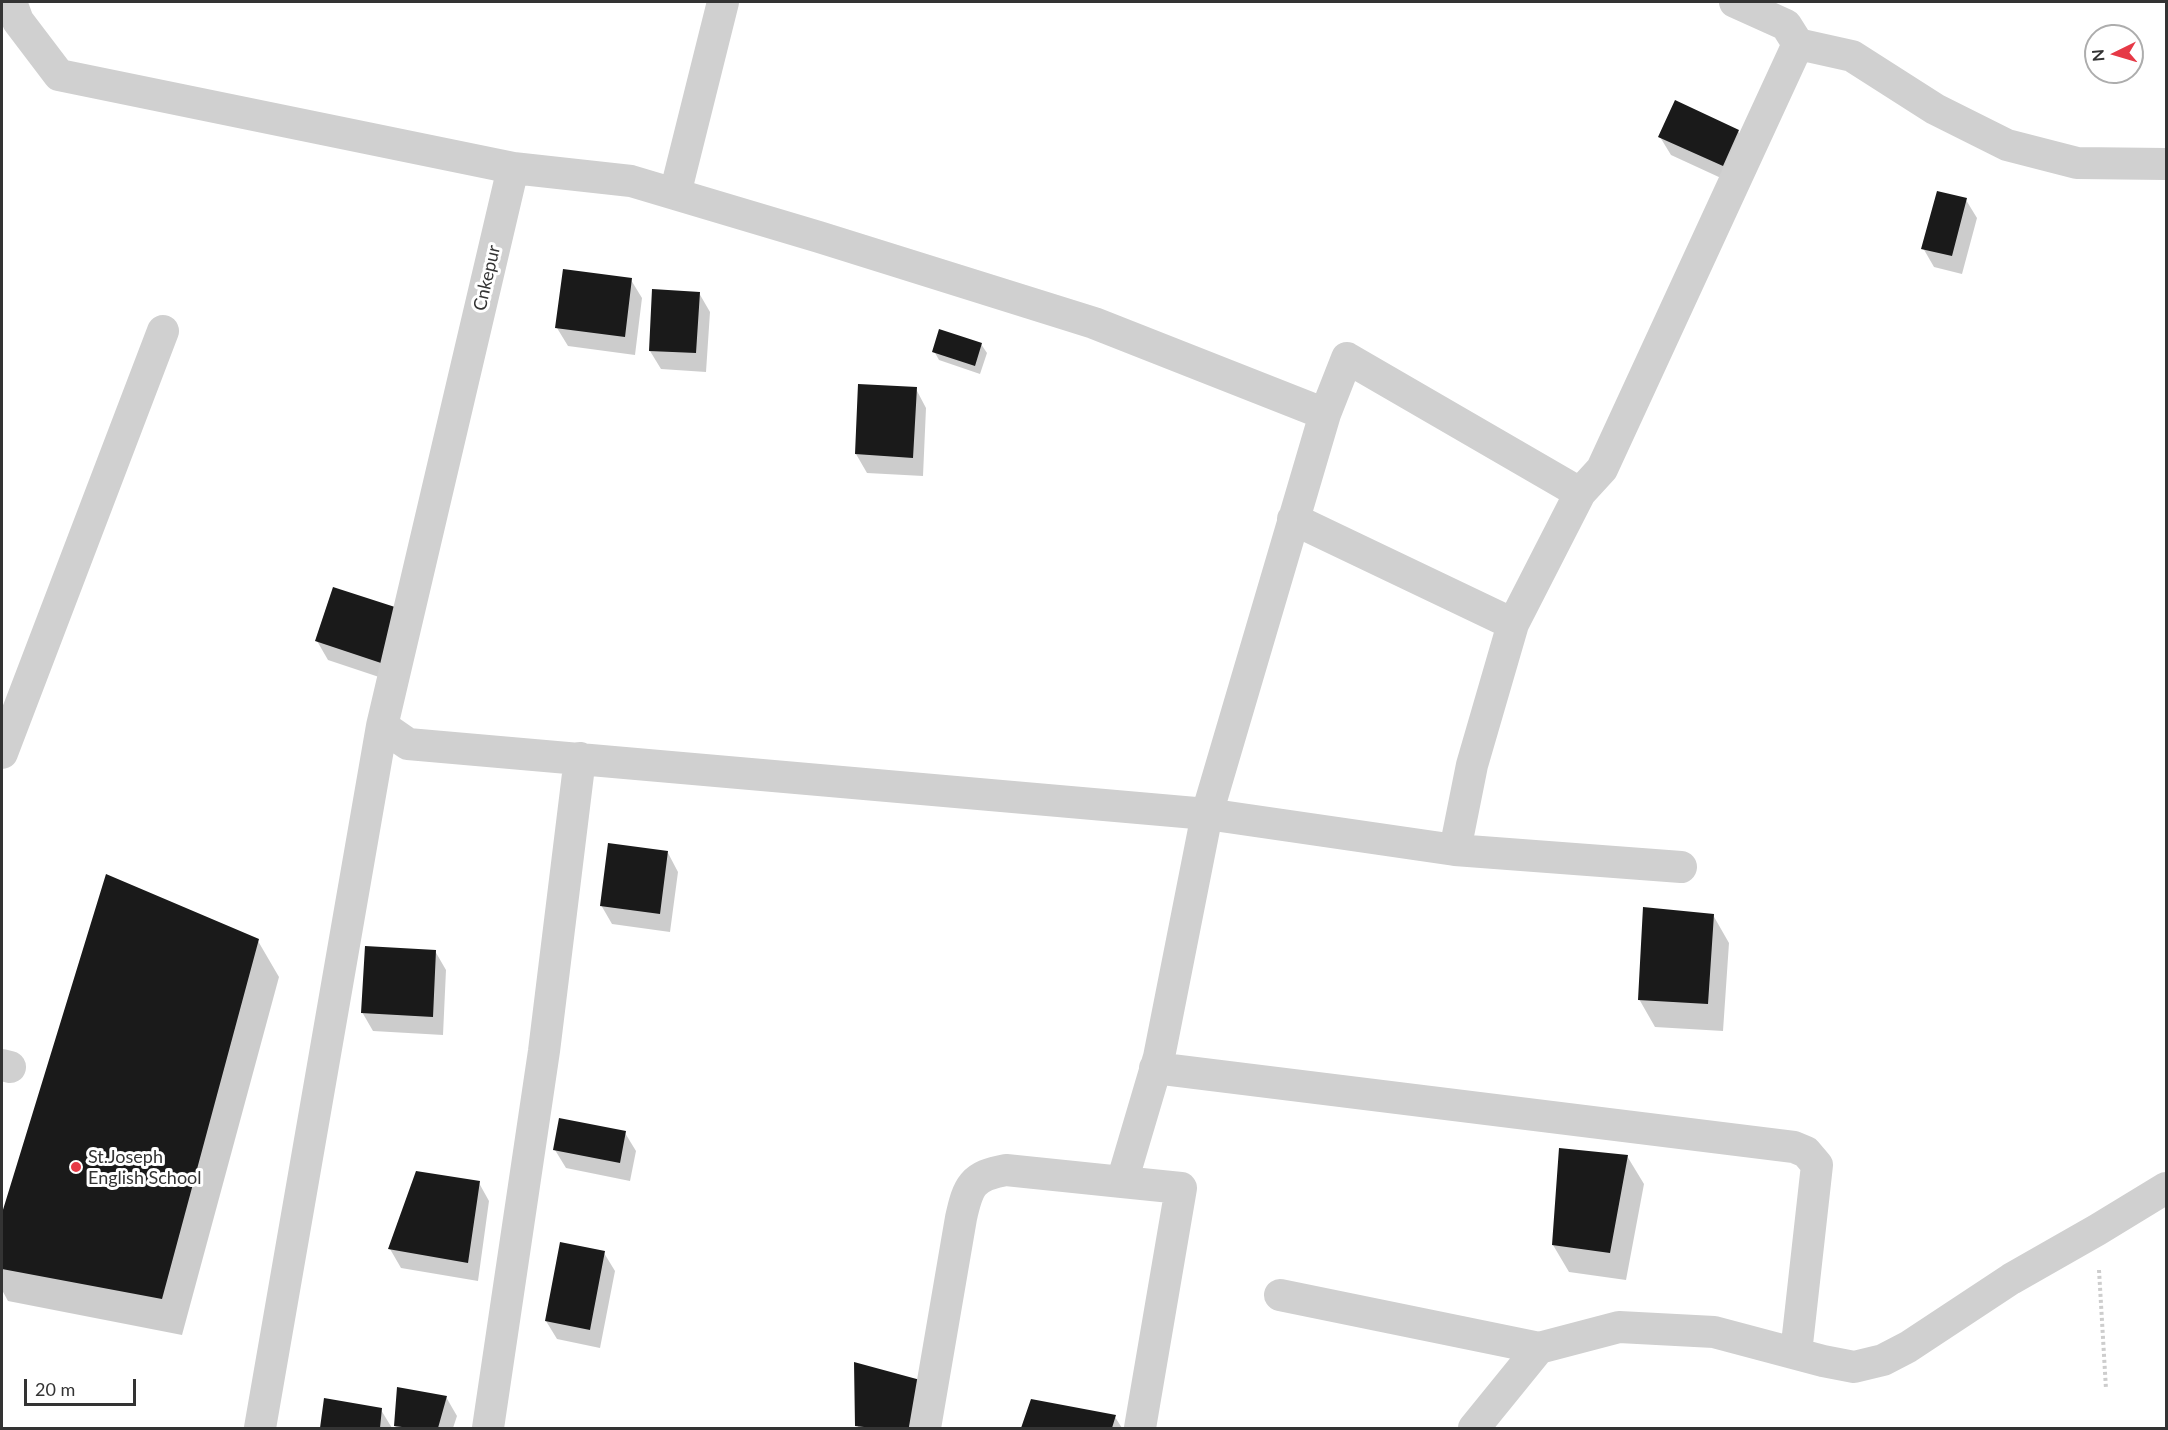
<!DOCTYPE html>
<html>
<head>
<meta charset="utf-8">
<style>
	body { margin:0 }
	#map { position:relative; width:2168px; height:1430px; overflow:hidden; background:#fff; font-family:Lato,sans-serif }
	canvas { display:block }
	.frame { position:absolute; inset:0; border:3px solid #333; pointer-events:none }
	.north { position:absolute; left:2084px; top:24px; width:60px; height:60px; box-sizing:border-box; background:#fff; border:2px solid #adadad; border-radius:50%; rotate:265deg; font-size:16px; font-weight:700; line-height:24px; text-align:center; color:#333 }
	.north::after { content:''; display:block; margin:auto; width:21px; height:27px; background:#e63946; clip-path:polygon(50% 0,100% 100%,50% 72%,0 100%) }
	.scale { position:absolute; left:24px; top:1379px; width:112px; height:27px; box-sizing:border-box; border:3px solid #333; border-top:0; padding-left:8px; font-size:18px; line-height:21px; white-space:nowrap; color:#333; -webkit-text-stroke:4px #fff; paint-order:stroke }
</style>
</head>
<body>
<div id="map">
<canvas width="2168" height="1430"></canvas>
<div class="frame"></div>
<div class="north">N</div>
<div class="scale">20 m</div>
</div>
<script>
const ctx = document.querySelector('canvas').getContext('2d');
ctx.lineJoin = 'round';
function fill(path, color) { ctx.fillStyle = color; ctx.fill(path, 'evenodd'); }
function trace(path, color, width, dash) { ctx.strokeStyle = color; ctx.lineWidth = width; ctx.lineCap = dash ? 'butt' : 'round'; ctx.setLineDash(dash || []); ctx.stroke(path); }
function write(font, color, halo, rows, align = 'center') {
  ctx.font = font + ' Lato,sans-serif'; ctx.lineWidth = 6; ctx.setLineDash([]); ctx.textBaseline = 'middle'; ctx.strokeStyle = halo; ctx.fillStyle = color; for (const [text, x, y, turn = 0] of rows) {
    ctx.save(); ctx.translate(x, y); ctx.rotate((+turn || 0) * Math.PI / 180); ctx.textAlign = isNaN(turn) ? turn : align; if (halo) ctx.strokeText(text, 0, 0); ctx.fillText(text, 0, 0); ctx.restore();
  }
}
fill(new Path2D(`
	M 1738,131 L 1749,150 L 1734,184 L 1671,155 L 1660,137 Z
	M 1966,200 L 1977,218 L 1962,274 L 1934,267 L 1923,248 Z
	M 631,280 L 642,298 L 635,355 L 568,346 L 557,328 Z
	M 699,293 L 710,312 L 706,372 L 661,369 L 650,351 Z
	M 981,344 L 987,353 L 980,374 L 939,360 L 934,351 Z
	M 916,389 L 926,408 L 923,476 L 867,473 L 856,454 Z
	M 397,610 L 391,681 L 328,660 L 317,641 Z
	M 668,853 L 678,872 L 670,932 L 612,924 L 601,905 Z
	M 107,876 L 258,941 L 279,977 L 182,1335 L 8,1301 L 2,1290 L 2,1218 Z
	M 1713,915 L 1729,943 L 1723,1031 L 1655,1027 L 1639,999 Z
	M 435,951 L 446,970 L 443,1035 L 373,1031 L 362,1012 Z
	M 625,1133 L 636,1151 L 630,1181 L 566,1168 L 555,1150 Z
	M 1627,1156 L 1644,1184 L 1626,1280 L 1569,1272 L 1553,1245 Z
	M 479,1183 L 489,1201 L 478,1281 L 401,1268 L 390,1249 Z
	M 604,1253 L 615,1271 L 600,1348 L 557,1339 L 546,1321 Z
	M 856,1364 L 925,1428 L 858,1428 Z
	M 446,1397 L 457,1416 L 453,1428 L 397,1428 L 395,1426 Z
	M 325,1400 L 381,1410 L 392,1428 L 322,1428 Z
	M 1032,1401 L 1115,1417 L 1122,1428 L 1023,1428 Z`), '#0003');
fill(new Path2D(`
	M 1675,100 L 1739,130 L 1723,166 L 1658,137 Z
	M 1937,191 L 1967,198 L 1952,256 L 1921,249 Z
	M 563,269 L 632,278 L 625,337 L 555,328 Z
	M 652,289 L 700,292 L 696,353 L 649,351 Z
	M 939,329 L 982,343 L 975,366 L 932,352 Z
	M 858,384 L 917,387 L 913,458 L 855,454 Z
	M 333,587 L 398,608 L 381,663 L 315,641 Z
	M 608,843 L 668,851 L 660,914 L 600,906 Z
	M 106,874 L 259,939 L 162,1299 L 2,1269 L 2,1213 Z
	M 1643,907 L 1714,914 L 1708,1004 L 1638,1000 Z
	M 365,946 L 436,950 L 433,1017 L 361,1013 Z
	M 559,1118 L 626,1131 L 620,1163 L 553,1150 Z
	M 1559,1148 L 1628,1155 L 1610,1253 L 1552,1245 Z
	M 416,1171 L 480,1181 L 468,1263 L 388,1249 Z
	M 560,1242 L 605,1251 L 590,1330 L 545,1321 Z
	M 854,1362 L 924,1381 L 909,1428 L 873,1428 L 855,1426 Z
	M 397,1387 L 447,1396 L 438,1428 L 410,1428 L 394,1426 Z
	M 324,1398 L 382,1408 L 380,1428 L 320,1428 Z
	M 1031,1399 L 1116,1415 L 1112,1428 L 1021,1428 Z`), '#1a1a1a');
trace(new Path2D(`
	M 2099,1270 L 2106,1389`), '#cdcdcd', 4, [3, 3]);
trace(new Path2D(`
	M 11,2 L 18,21 L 59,75 L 513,168 L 631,181 L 819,237 L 1094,323 L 1325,414 L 1207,814 L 1159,1057 L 1122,1182 L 1006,1170 C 972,1176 968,1186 961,1218 L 925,1428
	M 1798,44 L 1852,56 L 1935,109 L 2007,145 L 2077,163 L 2166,164
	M 513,168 L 382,726 L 408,744 L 1207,814 L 1455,850 L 1472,765 L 1513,624 L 1580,493 L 1602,469 L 1798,44 L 1786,25 L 1735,2
	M 675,194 L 723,2
	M 1325,414 L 1347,358 L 1580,493
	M 1293,519 L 1513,624
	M 2,753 L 163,331
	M 1455,850 L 1681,867
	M 2,1065 L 10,1067
	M 1155,1068 L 1794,1147 L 1806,1152 L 1817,1165 L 1796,1353
	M 1122,1182 L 1181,1188 L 1140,1428
	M 1280,1295 L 1539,1348
	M 260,1428 L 382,726
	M 488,1428 L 544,1051 L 580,758
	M 1474,1428 L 1539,1348 L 1619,1327 L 1714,1332 L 1823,1361 L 1854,1367 L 1883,1360 L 1908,1347 L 2011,1279 L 2097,1230 L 2166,1188`), '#d0d0d0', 32);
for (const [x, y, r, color] of [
	[76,1167,6,"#e63946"]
]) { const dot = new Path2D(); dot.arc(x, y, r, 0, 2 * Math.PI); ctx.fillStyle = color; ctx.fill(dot); trace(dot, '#fff', 2); }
write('18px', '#333', '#fff', [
	["Cnkepur",487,278,-77]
]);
write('18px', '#333', '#fff', [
	["St.Joseph",88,1157],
	["English School",88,1178]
], 'left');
</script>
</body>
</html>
